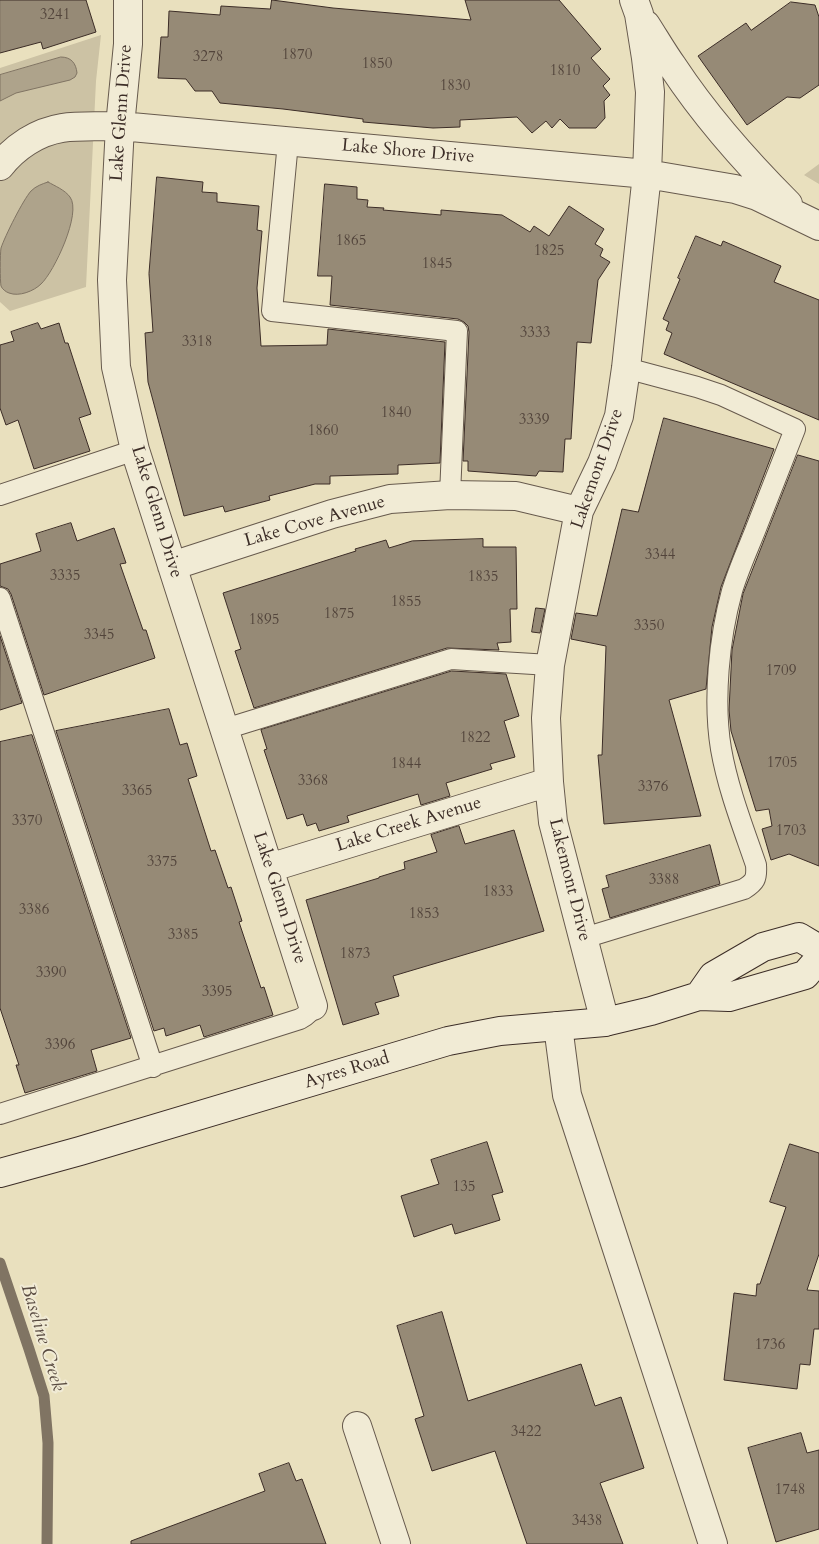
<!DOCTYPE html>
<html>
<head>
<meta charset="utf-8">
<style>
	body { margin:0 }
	canvas { display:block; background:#e9e0be }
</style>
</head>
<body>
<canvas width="819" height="1544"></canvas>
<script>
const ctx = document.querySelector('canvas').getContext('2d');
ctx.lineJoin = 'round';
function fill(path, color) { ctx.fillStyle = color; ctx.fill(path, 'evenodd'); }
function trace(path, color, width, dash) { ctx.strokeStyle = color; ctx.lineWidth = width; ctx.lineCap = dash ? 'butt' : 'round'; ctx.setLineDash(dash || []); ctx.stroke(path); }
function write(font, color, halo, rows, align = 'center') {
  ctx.font = font + ' Cardo,serif'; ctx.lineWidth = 4; ctx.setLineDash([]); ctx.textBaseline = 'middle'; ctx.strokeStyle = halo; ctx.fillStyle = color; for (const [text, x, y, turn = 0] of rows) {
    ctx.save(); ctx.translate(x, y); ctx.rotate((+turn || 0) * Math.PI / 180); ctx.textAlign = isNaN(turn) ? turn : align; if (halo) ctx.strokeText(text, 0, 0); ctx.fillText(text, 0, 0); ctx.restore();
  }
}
fill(new Path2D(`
	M 101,35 L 96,81 L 86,287 L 10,311 L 0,302 L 0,68 Z
	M 819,164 L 819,184 L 804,175 Z`), '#ccc2a4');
const water = new Path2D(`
	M 61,57 C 71,57 76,63 77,73 L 75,77 L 70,80 L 16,93 L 0,101 L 0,75 Z
	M 48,182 C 55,186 65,190 70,197 C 82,213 54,272 41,284 C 34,291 19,297 9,293 C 6,292 2,289 1,286 C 0,281 0,254 1,248 C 5,236 23,200 31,191 C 36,186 42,184 48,182 Z`);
fill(water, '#aea38b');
trace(water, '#807463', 1);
trace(new Path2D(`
	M 0,1263 L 29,1349 L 44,1396 L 48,1443 L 47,1544`), '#807463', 11);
const building = new Path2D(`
	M 0,0 L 86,0 L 96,32 L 43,49 L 41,42 L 0,53 Z
	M 272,0 L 333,8 L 471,20 L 465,0 L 559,0 L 601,49 L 591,58 L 610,79 L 603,86 L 610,95 L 604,101 L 605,118 L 596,128 L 569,128 L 560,119 L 552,128 L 546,121 L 532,133 L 517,117 L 460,120 L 460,127 L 433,128 L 363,122 L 363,119 L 283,109 L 220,103 L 212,91 L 195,91 L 186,79 L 158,78 L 161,37 L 168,37 L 169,11 L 220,15 L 221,6 L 270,9 Z
	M 791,2 L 815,5 L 819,17 L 819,85 L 800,98 L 787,97 L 747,125 L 698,56 L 746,23 L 751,30 Z
	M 157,177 L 203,182 L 202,192 L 217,193 L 217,202 L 259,206 L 257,230 L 262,231 L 257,288 L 261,346 L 327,345 L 328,329 L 445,342 L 440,463 L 398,465 L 398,474 L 330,476 L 330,484 L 315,484 L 269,496 L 270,500 L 225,512 L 223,506 L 184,516 L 148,382 L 145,333 L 153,332 L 149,274 Z
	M 325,184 L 357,187 L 357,199 L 368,200 L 367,207 L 384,208 L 383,210 L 441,215 L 441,210 L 502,215 L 530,232 L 534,226 L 549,236 L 569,206 L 604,229 L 595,244 L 603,249 L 600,256 L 610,262 L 598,280 L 591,343 L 577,342 L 571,439 L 565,439 L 563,472 L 539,471 L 536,476 L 468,471 L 468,461 L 463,461 L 469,332 L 468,326 L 464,322 L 458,319 L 330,305 L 332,276 L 318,276 Z
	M 696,236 L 721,246 L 723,241 L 781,266 L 774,282 L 819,300 L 819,420 L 664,354 L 672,333 L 666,330 L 669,322 L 663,319 L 680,279 L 678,278 Z
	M 38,323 L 41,329 L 59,323 L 65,343 L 68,343 L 91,414 L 79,418 L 90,451 L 34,469 L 18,420 L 6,425 L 0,408 L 0,345 L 14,341 L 11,332 Z
	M 664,418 L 774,449 L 721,587 L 712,627 L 706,689 L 669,700 L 701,816 L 604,824 L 598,755 L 602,755 L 606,646 L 571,639 L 576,613 L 597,616 L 622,509 L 638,512 Z
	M 798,455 L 819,461 L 819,866 L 789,854 L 771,860 L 762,829 L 772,826 L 769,809 L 756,811 L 731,731 L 729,710 L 732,650 L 743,594 Z
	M 71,523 L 77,541 L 114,528 L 126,563 L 120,564 L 143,630 L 146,630 L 155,658 L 44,695 L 11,594 L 8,589 L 0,586 L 0,564 L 41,551 L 36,534 Z
	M 483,539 L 483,547 L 516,547 L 517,609 L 510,609 L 511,642 L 497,643 L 499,650 L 447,648 L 254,708 L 235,651 L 241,649 L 223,593 L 356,551 L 355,549 L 386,540 L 389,548 L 412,541 Z
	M 536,608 L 545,609 L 540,633 L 532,632 Z
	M 0,636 L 22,703 L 0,710 Z
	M 452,671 L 506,674 L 519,716 L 504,721 L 515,757 L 490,764 L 492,769 L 446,783 L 450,796 L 421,805 L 418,794 L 347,816 L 349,822 L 319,831 L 316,823 L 307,826 L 303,814 L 287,819 L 264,750 L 267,749 L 261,730 Z
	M 169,709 L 180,745 L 187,743 L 197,776 L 188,779 L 211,851 L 215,850 L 228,888 L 231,887 L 242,921 L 239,922 L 261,988 L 264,987 L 273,1015 L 204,1037 L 200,1025 L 166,1036 L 164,1028 L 154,1031 L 56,731 Z
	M 32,735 L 131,1038 L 91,1050 L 97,1071 L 25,1093 L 16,1065 L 19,1065 L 0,1008 L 0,742 Z
	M 459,826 L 465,844 L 514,830 L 544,931 L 393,976 L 399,996 L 375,1003 L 379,1014 L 343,1025 L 306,900 L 379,878 L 379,877 L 405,869 L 404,862 L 437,852 L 431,835 Z
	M 710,845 L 720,884 L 610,918 L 602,889 L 609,887 L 606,876 Z
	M 487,1142 L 503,1192 L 492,1195 L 500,1220 L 455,1234 L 452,1224 L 414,1237 L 401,1196 L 439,1184 L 431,1160 Z
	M 790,1144 L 819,1153 L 819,1254 L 807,1290 L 819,1291 L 819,1329 L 814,1329 L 810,1365 L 800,1364 L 797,1389 L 724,1380 L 734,1293 L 756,1296 L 757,1284 L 760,1284 L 786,1207 L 770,1202 Z
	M 442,1312 L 468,1401 L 581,1364 L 595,1406 L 621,1397 L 644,1468 L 600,1483 L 623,1544 L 527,1544 L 495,1451 L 432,1471 L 415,1419 L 424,1416 L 397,1326 Z
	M 801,1433 L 807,1453 L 819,1450 L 819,1529 L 776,1542 L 748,1448 Z
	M 289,1463 L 296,1481 L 302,1479 L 326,1544 L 131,1544 L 131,1541 L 265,1491 L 259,1474 Z`);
fill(building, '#968a76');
trace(building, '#3c2d27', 1);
const lane = new Path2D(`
	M 288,142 L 272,311 L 457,331 L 450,495
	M 0,495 L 135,450
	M 0,598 L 153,1067
	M 225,729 L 451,659 L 550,665
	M 584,938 L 744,889 C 755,882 757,879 756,865 C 743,827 728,789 721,749 C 713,701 719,638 732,591 C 738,571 747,551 755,531 C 768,497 782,463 795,429 L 721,395 L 697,387 L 626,368
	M 0,1114 L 300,1019 C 306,1016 310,1013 313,1006`);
const street = new Path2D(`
	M 128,0 L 128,44 L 120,126 L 112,280 L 116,367 L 135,450 L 313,1006
	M 646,25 C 655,39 663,53 673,67 C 706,117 746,162 788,204
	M 0,166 C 15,147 37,132 62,128 C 81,125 101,127 120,126 L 647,174 L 735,189 L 757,196 L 819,226
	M 172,566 L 332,514 L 390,499 L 450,495 L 516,496 L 579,511
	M 269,868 L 549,782
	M 605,1022 L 553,822 L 549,782 L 546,718 L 550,665 L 579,511 L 602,463 L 619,416 L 626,368 L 647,174 L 650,92 L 646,58 L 639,14 L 634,0
	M 558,1026 L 567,1095 L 713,1544
	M 357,1426 L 396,1544`);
const secondary = new Path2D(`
	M 699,996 L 713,976 L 763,947 L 799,937 L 819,949
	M 0,1173 L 80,1151 L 448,1041 L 500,1031 L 605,1022 L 651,1011 L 699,996 L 729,997 L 805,975 L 819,959`);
trace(lane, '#675a4d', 22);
trace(street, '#675a4d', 30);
trace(secondary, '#3c2d27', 30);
trace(lane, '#f1ebd5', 20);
trace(street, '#f1ebd5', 28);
trace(secondary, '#f1ebd5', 28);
write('15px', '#52443b', null, [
	["3241",55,16],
	["1870",297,56],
	["3278",208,58],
	["1850",377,65],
	["1810",565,72],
	["1830",455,87],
	["1865",351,242],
	["1825",549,252],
	["1845",437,265],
	["3333",535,334],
	["3318",197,343],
	["1840",396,414],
	["3339",534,421],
	["1860",323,432],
	["3344",660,556],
	["3335",65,577],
	["1835",483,578],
	["1855",406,603],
	["1875",339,615],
	["1895",264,621],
	["3350",649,627],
	["3345",99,636],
	["1709",781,672],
	["1822",475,739],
	["1705",782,764],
	["1844",406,765],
	["3368",313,782],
	["3376",653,788],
	["3365",137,792],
	["3370",27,822],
	["1703",791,832],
	["3375",162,863],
	["3388",664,881],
	["1833",498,893],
	["3386",34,911],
	["1853",424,915],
	["3385",183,936],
	["1873",355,955],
	["3390",51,974],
	["3395",217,993],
	["3396",60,1046],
	["135",464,1188],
	["1736",770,1346],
	["3422",526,1433],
	["1748",790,1491],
	["3438",587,1522]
]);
write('18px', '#3c2d27', '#f1ebd5', [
	["Lake Glenn Drive",122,113,-86],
	["Lake Shore Drive",408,152,5],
	["Lakemont Drive",598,469,-71],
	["Lake Glenn Drive",156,512,73],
	["Lake Cove Avenue",315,522,-16],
	["Lake Creek Avenue",409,825,-17],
	["Lakemont Drive",569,880,76],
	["Lake Glenn Drive",279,898,72],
	["Ayres Road",347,1071,-17]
]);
write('italic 19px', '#584a40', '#f1ebd5', [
	["Baseline Creek",42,1338,73]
]);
</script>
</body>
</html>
